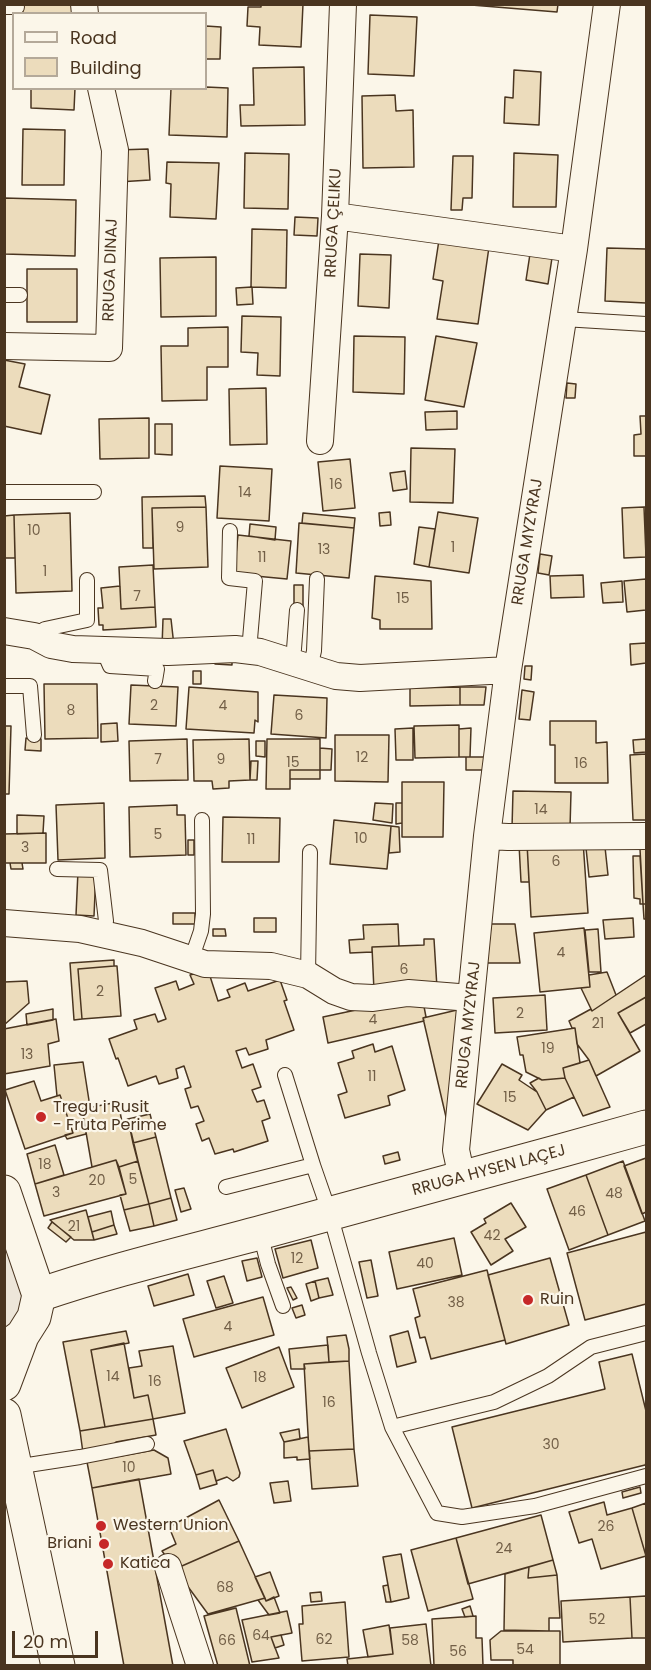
<!DOCTYPE html>
<html>
<head>
<meta charset="utf-8">
<style>
	body { margin:0 }
	#map { position:relative; width:651px; height:1670px; overflow:hidden; background:#fbf6e9; font-family:Poppins,sans-serif }
	canvas { display:block }
	.frame { position:absolute; inset:0; border:6px solid #4a3520; pointer-events:none }
	.legend { position:absolute; left:12px; top:12px; width:195px; height:78px; box-sizing:border-box; background:#fbf6e9; border:2px solid #b4a999; margin:0; padding:8px 10px; list-style:none; font-size:18px; color:#4a3520 }
	.legend li { display:flex; align-items:center; gap:12px; height:30px }
	.legend b { width:30px; border:2px solid #b4a999 }
	.scale { position:absolute; left:12px; top:1631px; width:86px; height:27px; box-sizing:border-box; border:3px solid #4a3520; border-top:0; padding-left:8px; font-size:18px; line-height:21px; white-space:nowrap; color:#4a3520; -webkit-text-stroke:4px #fbf6e9; paint-order:stroke }
</style>
</head>
<body>
<div id="map">
<canvas width="651" height="1670"></canvas>
<div class="frame"></div>
<ul class="legend">
<li><b style="height:8px;background:#fbf6e9"></b>Road</li>
<li><b style="height:16px;background:#ecdcbc"></b>Building</li>
</ul>
<div class="scale">20 m</div>
</div>
<script>
const ctx = document.querySelector('canvas').getContext('2d');
ctx.lineJoin = 'round';
function fill(path, color) { ctx.fillStyle = color; ctx.fill(path, 'evenodd'); }
function trace(path, color, width, dash) { ctx.strokeStyle = color; ctx.lineWidth = width; ctx.lineCap = dash ? 'butt' : 'round'; ctx.setLineDash(dash || []); ctx.stroke(path); }
function write(font, color, halo, rows, align = 'center') {
  ctx.font = font + ' Poppins,sans-serif'; ctx.lineWidth = 4.5; ctx.setLineDash([]); ctx.textBaseline = 'middle'; ctx.strokeStyle = halo; ctx.fillStyle = color; for (const [text, x, y, turn = 0] of rows) {
    ctx.save(); ctx.translate(x, y); ctx.rotate((+turn || 0) * Math.PI / 180); ctx.textAlign = isNaN(turn) ? turn : align; if (halo) ctx.strokeText(text, 0, 0); ctx.fillText(text, 0, 0); ctx.restore();
  }
}
const green = new Path2D(`
	M 4,1237 C 12,1260 31,1295 17,1318 C 14,1323 8,1328 4,1332 Z`);
fill(green, '#ede6d9');
trace(green, '#887966', 1.5);
const building = new Path2D(`
	M 22,4 L 75,4 L 76,14 L 23,14 Z
	M 261,4 L 303,4 L 301,47 L 259,45 L 260,27 L 247,26 L 248,7 L 261,7 Z
	M 459,4 L 558,4 L 557,12 Z
	M 370,15 L 417,17 L 414,76 L 368,74 Z
	M 206,26 L 221,27 L 220,59 L 206,59 Z
	M 304,67 L 305,125 L 241,126 L 240,105 L 254,105 L 253,68 Z
	M 514,70 L 541,72 L 539,125 L 504,123 L 505,97 L 513,98 Z
	M 206,87 L 228,88 L 227,137 L 169,135 L 171,88 L 206,88 Z
	M 31,88 L 75,88 L 74,110 L 31,108 Z
	M 395,95 L 396,111 L 413,110 L 414,167 L 363,168 L 362,96 Z
	M 23,129 L 65,130 L 64,185 L 22,185 Z
	M 148,149 L 150,180 L 118,182 L 117,150 Z
	M 245,153 L 289,154 L 288,209 L 244,208 Z
	M 514,153 L 558,155 L 556,207 L 513,207 Z
	M 453,156 L 473,156 L 472,198 L 463,198 L 462,210 L 451,210 Z
	M 167,162 L 219,163 L 216,219 L 170,217 L 171,184 L 166,183 Z
	M 4,198 L 76,200 L 75,256 L 4,254 Z
	M 295,217 L 318,218 L 317,236 L 294,235 Z
	M 252,229 L 287,230 L 286,288 L 251,287 Z
	M 439,240 L 489,247 L 478,324 L 437,319 L 443,281 L 433,279 Z
	M 607,248 L 646,249 L 646,303 L 605,301 Z
	M 360,254 L 391,255 L 389,308 L 358,306 Z
	M 530,254 L 552,258 L 548,284 L 526,280 Z
	M 216,257 L 216,316 L 161,317 L 160,258 Z
	M 27,269 L 77,269 L 77,322 L 27,322 Z
	M 252,287 L 253,304 L 237,305 L 236,288 Z
	M 242,316 L 281,317 L 280,376 L 257,375 L 258,353 L 241,352 Z
	M 228,327 L 228,367 L 207,367 L 207,400 L 162,401 L 161,346 L 188,346 L 188,328 Z
	M 354,336 L 405,337 L 404,394 L 353,392 Z
	M 436,336 L 477,343 L 464,407 L 425,400 Z
	M 4,360 L 25,364 L 19,387 L 50,395 L 41,434 L 4,426 Z
	M 567,383 L 576,384 L 575,398 L 566,398 Z
	M 266,388 L 267,444 L 230,445 L 229,389 Z
	M 457,411 L 457,429 L 426,430 L 425,412 Z
	M 640,416 L 646,416 L 646,456 L 634,456 L 634,435 L 641,434 Z
	M 149,418 L 149,458 L 100,459 L 99,419 Z
	M 155,424 L 172,424 L 172,455 L 155,454 Z
	M 411,448 L 455,449 L 453,503 L 410,502 Z
	M 350,459 L 355,508 L 323,511 L 318,462 Z
	M 220,466 L 272,469 L 269,521 L 217,518 Z
	M 405,471 L 407,489 L 393,491 L 390,473 Z
	M 205,496 L 206,507 L 152,508 L 153,548 L 143,548 L 142,497 Z
	M 206,507 L 208,567 L 154,569 L 152,508 Z
	M 644,507 L 646,507 L 646,557 Z
	M 644,507 L 646,557 L 624,558 L 622,508 Z
	M 390,512 L 391,525 L 380,526 L 379,513 Z
	M 438,512 L 478,518 L 469,573 L 429,567 Z
	M 70,513 L 72,591 L 16,593 L 14,515 Z
	M 303,513 L 355,518 L 354,528 L 302,523 Z
	M 14,515 L 15,558 L 4,558 L 4,516 Z
	M 299,523 L 354,528 L 349,578 L 296,573 Z
	M 250,524 L 276,527 L 275,540 L 249,536 Z
	M 419,527 L 435,529 L 429,567 L 414,564 Z
	M 238,535 L 291,541 L 287,579 L 234,574 Z
	M 540,554 L 552,556 L 549,575 L 538,573 Z
	M 153,565 L 155,607 L 121,609 L 119,567 Z
	M 583,575 L 584,597 L 551,598 L 550,576 Z
	M 375,576 L 431,581 L 432,629 L 380,629 L 380,620 L 372,618 Z
	M 646,579 L 646,610 L 627,612 L 624,581 Z
	M 622,581 L 623,602 L 603,603 L 601,583 Z
	M 294,585 L 303,585 L 303,606 L 294,606 Z
	M 120,586 L 121,609 L 155,607 L 156,627 L 103,630 L 103,625 L 99,625 L 98,608 L 103,608 L 101,588 Z
	M 163,619 L 171,619 L 174,646 L 162,647 Z
	M 646,643 L 646,663 L 631,665 L 630,644 Z
	M 215,659 L 232,660 L 232,665 L 215,664 Z
	M 525,666 L 532,666 L 531,680 L 524,679 Z
	M 193,671 L 201,671 L 201,684 L 193,684 Z
	M 44,684 L 97,684 L 98,738 L 45,739 Z
	M 131,685 L 178,687 L 176,726 L 129,724 Z
	M 189,687 L 258,692 L 258,722 L 255,720 L 254,733 L 186,729 Z
	M 460,687 L 486,687 L 484,705 L 460,705 Z
	M 460,687 L 460,705 L 410,706 L 410,688 Z
	M 522,690 L 534,692 L 530,720 L 519,719 Z
	M 274,695 L 327,698 L 326,738 L 271,734 Z
	M 550,721 L 596,721 L 596,743 L 607,742 L 608,783 L 555,783 L 555,745 L 550,745 Z
	M 117,723 L 118,741 L 101,742 L 101,724 Z
	M 459,725 L 459,757 L 415,758 L 414,726 Z
	M 4,726 L 11,726 L 9,794 L 4,794 Z
	M 413,728 L 413,760 L 396,760 L 395,729 Z
	M 471,728 L 470,757 L 459,757 L 459,729 Z
	M 335,735 L 389,735 L 388,782 L 335,781 Z
	M 26,738 L 41,739 L 41,751 L 25,750 Z
	M 187,739 L 188,780 L 130,781 L 129,741 Z
	M 249,739 L 250,780 L 229,781 L 229,788 L 213,789 L 212,781 L 194,781 L 193,740 Z
	M 267,739 L 320,739 L 320,770 L 290,770 L 290,789 L 266,789 Z
	M 646,739 L 646,752 L 634,753 L 633,740 Z
	M 256,741 L 265,741 L 265,757 L 256,756 Z
	M 320,748 L 332,749 L 331,770 L 320,770 Z
	M 646,754 L 646,820 L 633,820 L 630,755 Z
	M 466,757 L 484,757 L 484,770 L 466,770 Z
	M 251,761 L 258,761 L 257,780 L 250,780 Z
	M 290,770 L 320,770 L 320,779 L 290,779 Z
	M 402,782 L 444,782 L 443,837 L 402,837 Z
	M 513,791 L 571,792 L 570,828 L 512,828 Z
	M 104,803 L 105,858 L 58,860 L 56,805 Z
	M 375,803 L 393,804 L 392,823 L 373,820 Z
	M 396,803 L 402,803 L 402,823 L 396,824 Z
	M 177,805 L 177,815 L 185,815 L 186,855 L 130,857 L 129,807 Z
	M 17,815 L 44,816 L 43,833 L 17,834 Z
	M 223,817 L 280,818 L 279,862 L 222,862 Z
	M 334,820 L 391,826 L 387,869 L 330,864 Z
	M 391,826 L 399,827 L 400,852 L 389,853 Z
	M 46,833 L 46,863 L 4,863 L 4,834 Z
	M 188,840 L 194,840 L 194,855 L 188,855 Z
	M 583,841 L 588,913 L 531,917 L 527,843 Z
	M 527,843 L 529,882 L 521,882 L 519,844 Z
	M 605,847 L 608,875 L 589,877 L 586,848 Z
	M 640,849 L 646,849 L 646,904 L 643,904 Z
	M 633,856 L 640,856 L 643,904 L 640,904 L 640,899 L 634,898 Z
	M 10,863 L 22,863 L 23,869 L 11,869 Z
	M 78,871 L 96,871 L 94,916 L 76,915 Z
	M 643,904 L 646,904 L 646,919 L 644,919 Z
	M 173,913 L 195,913 L 195,924 L 173,924 Z
	M 254,918 L 276,918 L 276,932 L 254,932 Z
	M 633,918 L 634,937 L 605,939 L 603,920 Z
	M 398,924 L 399,946 L 372,947 L 372,952 L 350,953 L 349,940 L 364,939 L 363,925 Z
	M 491,924 L 515,924 L 520,963 L 487,963 Z
	M 584,928 L 590,987 L 540,992 L 534,933 Z
	M 213,929 L 225,929 L 226,936 L 213,936 Z
	M 598,929 L 601,972 L 589,972 L 585,930 Z
	M 424,939 L 434,939 L 437,988 L 374,991 L 372,947 L 424,945 Z
	M 114,960 L 114,966 L 78,969 L 82,1019 L 74,1020 L 70,963 Z
	M 114,966 L 117,966 L 121,1016 L 82,1019 L 78,969 Z
	M 208,970 L 218,1001 L 230,997 L 227,990 L 245,983 L 248,991 L 280,980 L 287,1000 L 284,1001 L 294,1030 L 266,1040 L 268,1049 L 249,1055 L 246,1048 L 236,1051 L 242,1068 L 253,1064 L 261,1087 L 252,1090 L 257,1102 L 264,1100 L 270,1118 L 262,1121 L 268,1141 L 234,1152 L 233,1149 L 215,1154 L 209,1138 L 202,1141 L 196,1124 L 204,1121 L 198,1106 L 191,1108 L 185,1089 L 191,1087 L 184,1066 L 176,1069 L 178,1078 L 159,1084 L 156,1076 L 128,1086 L 118,1058 L 116,1059 L 109,1039 L 137,1029 L 134,1020 L 155,1014 L 158,1022 L 166,1019 L 155,988 L 176,981 L 179,990 L 194,984 L 190,975 Z
	M 607,972 L 616,995 L 592,1011 L 581,988 L 590,987 L 589,975 Z
	M 646,975 L 646,997 L 618,1013 L 640,1051 L 596,1076 L 589,1060 L 577,1044 L 575,1028 L 572,1028 L 569,1021 L 591,1009 L 592,1011 Z
	M 27,981 L 29,1003 L 4,1025 L 4,982 Z
	M 545,995 L 547,1030 L 495,1033 L 493,998 Z
	M 422,996 L 426,1017 L 423,1018 L 424,1021 L 328,1043 L 323,1017 Z
	M 646,997 L 646,1024 L 630,1033 L 618,1013 Z
	M 53,1009 L 53,1020 L 27,1025 L 26,1014 Z
	M 457,1010 L 456,1091 L 451,1116 L 446,1117 L 423,1018 Z
	M 56,1019 L 59,1041 L 48,1044 L 50,1066 L 4,1074 L 4,1029 Z
	M 575,1028 L 580,1063 L 563,1068 L 565,1078 L 542,1080 L 526,1072 L 523,1055 L 520,1055 L 517,1037 Z
	M 373,1044 L 375,1052 L 392,1046 L 405,1090 L 388,1096 L 390,1105 L 345,1118 L 338,1095 L 347,1092 L 338,1063 L 354,1058 L 352,1051 Z
	M 589,1060 L 610,1107 L 583,1116 L 565,1078 L 563,1068 Z
	M 83,1062 L 90,1107 L 82,1109 L 86,1134 L 67,1139 L 65,1135 L 73,1133 L 60,1095 L 57,1096 L 54,1065 Z
	M 502,1064 L 522,1075 L 519,1080 L 537,1092 L 546,1110 L 528,1130 L 477,1104 Z
	M 539,1078 L 542,1080 L 565,1078 L 574,1097 L 546,1110 L 537,1092 L 530,1083 Z
	M 34,1081 L 41,1101 L 60,1095 L 73,1133 L 25,1149 L 5,1090 Z
	M 118,1102 L 122,1122 L 128,1119 L 138,1161 L 119,1167 L 116,1160 L 92,1167 L 82,1109 Z
	M 150,1114 L 156,1137 L 133,1143 L 128,1119 Z
	M 156,1137 L 171,1198 L 149,1204 L 133,1143 Z
	M 55,1145 L 64,1175 L 35,1184 L 27,1154 Z
	M 398,1152 L 400,1160 L 385,1164 L 383,1156 Z
	M 646,1158 L 646,1212 L 642,1214 L 624,1166 Z
	M 116,1160 L 126,1194 L 44,1216 L 35,1184 Z
	M 138,1161 L 149,1204 L 124,1210 L 120,1195 L 126,1194 L 119,1167 Z
	M 623,1161 L 645,1221 L 608,1235 L 586,1175 Z
	M 586,1175 L 608,1235 L 569,1250 L 547,1189 Z
	M 184,1188 L 191,1209 L 181,1212 L 175,1190 Z
	M 171,1198 L 177,1220 L 154,1226 L 149,1204 Z
	M 511,1203 L 526,1227 L 505,1239 L 513,1251 L 491,1265 L 471,1232 L 486,1223 L 484,1219 Z
	M 149,1204 L 154,1226 L 130,1231 L 124,1210 Z
	M 86,1210 L 94,1240 L 74,1240 L 50,1220 Z
	M 111,1211 L 114,1225 L 92,1232 L 88,1217 Z
	M 52,1222 L 71,1237 L 66,1242 L 48,1228 Z
	M 114,1225 L 117,1234 L 94,1240 L 92,1232 Z
	M 646,1232 L 646,1304 L 585,1320 L 567,1253 Z
	M 454,1238 L 462,1275 L 397,1289 L 389,1252 Z
	M 311,1240 L 318,1268 L 283,1278 L 275,1249 Z
	M 257,1258 L 262,1277 L 247,1281 L 242,1261 Z
	M 550,1258 L 569,1325 L 506,1344 L 488,1275 Z
	M 371,1260 L 378,1296 L 367,1298 L 359,1262 Z
	M 487,1270 L 505,1340 L 431,1359 L 425,1337 L 420,1338 L 415,1318 L 420,1316 L 413,1289 Z
	M 188,1274 L 194,1295 L 154,1306 L 148,1286 Z
	M 224,1276 L 233,1303 L 216,1308 L 207,1281 Z
	M 328,1278 L 333,1295 L 319,1298 L 315,1281 Z
	M 315,1281 L 319,1298 L 311,1301 L 306,1284 Z
	M 291,1287 L 297,1298 L 293,1300 L 287,1288 Z
	M 263,1297 L 274,1335 L 194,1357 L 183,1319 Z
	M 302,1305 L 305,1315 L 296,1318 L 292,1308 Z
	M 126,1331 L 129,1343 L 91,1350 L 105,1427 L 80,1431 L 63,1342 Z
	M 408,1331 L 416,1362 L 397,1367 L 390,1336 Z
	M 346,1335 L 349,1349 L 349,1361 L 329,1362 L 327,1337 Z
	M 124,1343 L 134,1398 L 148,1395 L 153,1419 L 105,1427 L 91,1350 Z
	M 328,1345 L 329,1362 L 304,1364 L 305,1369 L 291,1369 L 289,1349 Z
	M 173,1346 L 185,1413 L 153,1419 L 148,1395 L 134,1398 L 129,1368 L 142,1366 L 139,1351 Z
	M 279,1347 L 294,1387 L 242,1408 L 226,1368 Z
	M 632,1354 L 646,1411 L 646,1463 L 645,1465 L 472,1508 L 452,1427 L 605,1389 L 599,1362 Z
	M 349,1361 L 354,1449 L 309,1451 L 304,1364 Z
	M 153,1419 L 156,1435 L 116,1442 L 110,1448 L 83,1453 L 80,1431 Z
	M 226,1429 L 240,1473 L 239,1477 L 233,1481 L 227,1477 L 216,1481 L 213,1470 L 196,1475 L 184,1441 Z
	M 299,1429 L 300,1439 L 284,1442 L 280,1433 Z
	M 308,1437 L 310,1459 L 297,1460 L 297,1457 L 284,1458 L 284,1442 Z
	M 354,1449 L 358,1486 L 312,1489 L 309,1451 Z
	M 154,1450 L 168,1458 L 171,1474 L 92,1488 L 87,1462 Z
	M 213,1470 L 217,1484 L 200,1489 L 196,1475 Z
	M 139,1479 L 173,1666 L 124,1666 L 92,1488 Z
	M 288,1481 L 291,1501 L 274,1503 L 270,1483 Z
	M 640,1487 L 641,1493 L 623,1498 L 622,1492 Z
	M 219,1500 L 239,1541 L 175,1569 L 162,1551 L 176,1544 L 169,1527 Z
	M 604,1502 L 607,1515 L 632,1508 L 646,1556 L 601,1569 L 592,1539 L 579,1543 L 569,1512 Z
	M 646,1503 L 646,1556 L 632,1508 Z
	M 541,1515 L 553,1560 L 468,1584 L 456,1538 Z
	M 456,1538 L 473,1599 L 428,1611 L 411,1550 Z
	M 239,1541 L 265,1598 L 208,1614 L 175,1569 Z
	M 401,1554 L 409,1598 L 391,1602 L 383,1557 Z
	M 553,1560 L 557,1575 L 528,1578 L 529,1567 Z
	M 529,1567 L 528,1578 L 557,1575 L 560,1618 L 549,1618 L 549,1631 L 504,1630 L 505,1574 Z
	M 270,1572 L 279,1596 L 266,1601 L 255,1577 Z
	M 388,1585 L 391,1602 L 386,1602 L 383,1586 Z
	M 321,1592 L 322,1601 L 311,1602 L 310,1593 Z
	M 646,1596 L 646,1638 L 632,1638 L 630,1597 Z
	M 274,1597 L 280,1613 L 269,1615 L 258,1600 L 265,1598 L 266,1601 Z
	M 630,1597 L 632,1638 L 563,1642 L 561,1601 Z
	M 345,1602 L 349,1657 L 302,1661 L 299,1624 L 303,1624 L 302,1606 Z
	M 470,1606 L 473,1616 L 465,1617 L 462,1609 Z
	M 236,1608 L 250,1666 L 218,1666 L 204,1616 Z
	M 287,1611 L 292,1633 L 271,1637 L 279,1658 L 252,1662 L 242,1620 Z
	M 476,1616 L 476,1638 L 482,1638 L 483,1666 L 434,1666 L 432,1619 Z
	M 426,1624 L 431,1666 L 348,1666 L 347,1659 L 393,1654 L 390,1628 Z
	M 389,1625 L 393,1654 L 368,1657 L 363,1630 Z
	M 501,1631 L 560,1631 L 560,1666 L 513,1666 L 513,1660 L 491,1660 L 490,1640 Z
	M 281,1635 L 284,1645 L 275,1648 L 271,1637 Z`);
fill(building, '#ecdcbc');
trace(building, '#4a3520', 1.5);
const service = new Path2D(`
	M 4,7 L 17,7
	M 4,295 L 20,295
	M 563,319 L 646,324
	M 4,492 L 94,492
	M 230,531 L 229,578 L 255,581 L 249,651
	M 34,636 L 45,629 L 87,620 L 87,580
	M 103,650 L 110,666 L 157,669 L 155,681
	M 291,662 L 294,649 L 297,610
	M 310,668 L 314,651 L 317,579
	M 4,686 L 30,686 L 34,735
	M 57,869 L 100,870 L 106,921 L 102,934
	M 191,960 L 201,931 L 203,914 L 202,820
	M 308,975 L 310,852
	M 313,1165 L 330,1214 L 369,1353 L 392,1427 L 437,1513 L 462,1517 L 535,1506 L 646,1476
	M 226,1187 L 313,1165 L 285,1075
	M 260,1233 L 268,1264 L 283,1306
	M 392,1427 L 494,1402 L 548,1376 L 591,1347 L 646,1333
	M 15,1467 L 80,1457 L 147,1444`);
const minor = new Path2D(`
	M 84,4 L 85,14
	M 335,216 L 574,249
	M 4,346 L 109,348 L 115,150 L 101,88
	M 320,441 L 335,216 L 343,4
	M 4,631 L 34,636 L 51,645 L 73,649 L 168,652 L 235,649 L 260,652 L 336,676 L 360,678 L 508,670
	M 487,836 L 508,837 L 646,836
	M 4,923 L 80,929 L 142,943 L 205,964 L 271,966 L 308,975 L 334,991 L 351,997 L 373,998 L 408,993 L 471,998
	M 462,1178 L 456,1150 L 487,836 L 508,670 L 574,249 L 607,4
	M 168,1567 L 200,1666`);
const secondary = new Path2D(`
	M 39,1295 C 115,1269 193,1251 270,1230 C 396,1196 521,1162 646,1127`);
const primary = new Path2D(`
	M 4,1192 L 39,1295 L 34,1317 L 22,1336 L 4,1349
	M 4,1384 L 22,1336
	M 4,1415 L 58,1666`);
trace(service, '#4a3520', 16);
trace(minor, '#4a3520', 28);
trace(secondary, '#4a3520', 35);
trace(primary, '#4a3520', 35);
trace(service, '#fbf6e9', 14);
trace(minor, '#fbf6e9', 26);
trace(secondary, '#fbf6e9', 33);
trace(primary, '#fbf6e9', 33);
for (const [x, y, r, color] of [
	[41,1117,6,"#c62828"],
	[528,1300,6,"#c62828"],
	[101,1526,6,"#c62828"],
	[104,1544,6,"#c62828"],
	[108,1564,6,"#c62828"]
]) { const dot = new Path2D(); dot.arc(x, y, r, 0, 2 * Math.PI); ctx.fillStyle = color; ctx.fill(dot); trace(dot, '#fbf6e9', 2); }
write('14px', '#725f47', null, [
	["16",336,485],
	["14",245,493],
	["9",180,528],
	["10",34,531],
	["1",453,548],
	["13",324,550],
	["11",262,558],
	["1",45,572],
	["7",137,597],
	["15",403,599],
	["2",154,706],
	["4",223,706],
	["8",71,711],
	["6",299,716],
	["12",362,758],
	["7",158,760],
	["9",221,760],
	["15",293,763],
	["16",581,764],
	["14",541,810],
	["5",158,835],
	["10",361,839],
	["11",251,840],
	["3",25,848],
	["6",556,862],
	["4",561,953],
	["6",404,970],
	["2",100,992],
	["2",520,1014],
	["4",373,1020],
	["21",598,1024],
	["19",548,1049],
	["13",27,1055],
	["11",372,1077],
	["15",510,1098],
	["18",45,1165],
	["5",133,1180],
	["20",97,1181],
	["3",56,1193],
	["48",614,1194],
	["46",577,1212],
	["21",74,1227],
	["42",492,1236],
	["12",297,1259],
	["40",425,1264],
	["38",456,1303],
	["4",228,1327],
	["14",113,1377],
	["18",260,1378],
	["16",155,1382],
	["16",329,1403],
	["30",551,1445],
	["10",129,1468],
	["26",606,1527],
	["24",504,1549],
	["68",225,1588],
	["52",597,1620],
	["64",261,1636],
	["62",324,1640],
	["66",227,1641],
	["58",410,1641],
	["54",525,1650],
	["56",458,1652]
]);
write('16px', '#4a3520', '#fbf6e9', [
	["RRUGA ÇELIKU",334,223,-87],
	["RRUGA DINAJ",111,270,-88],
	["RRUGA MYZYRAJ",528,542,-81],
	["RRUGA MYZYRAJ",469,1025,-84],
	["RRUGA HYSEN LAÇEJ",489,1171,-15]
]);
write('16px', '#4a3520', '#fbf6e9', [
	["Tregu i Rusit",53,1108],
	["- Fruta Perime",53,1126],
	["Ruin",540,1300],
	["Western Union",113,1526],
	["Briani",92,1544,"right"],
	["Katica",120,1564]
], 'left');
</script>
</body>
</html>
